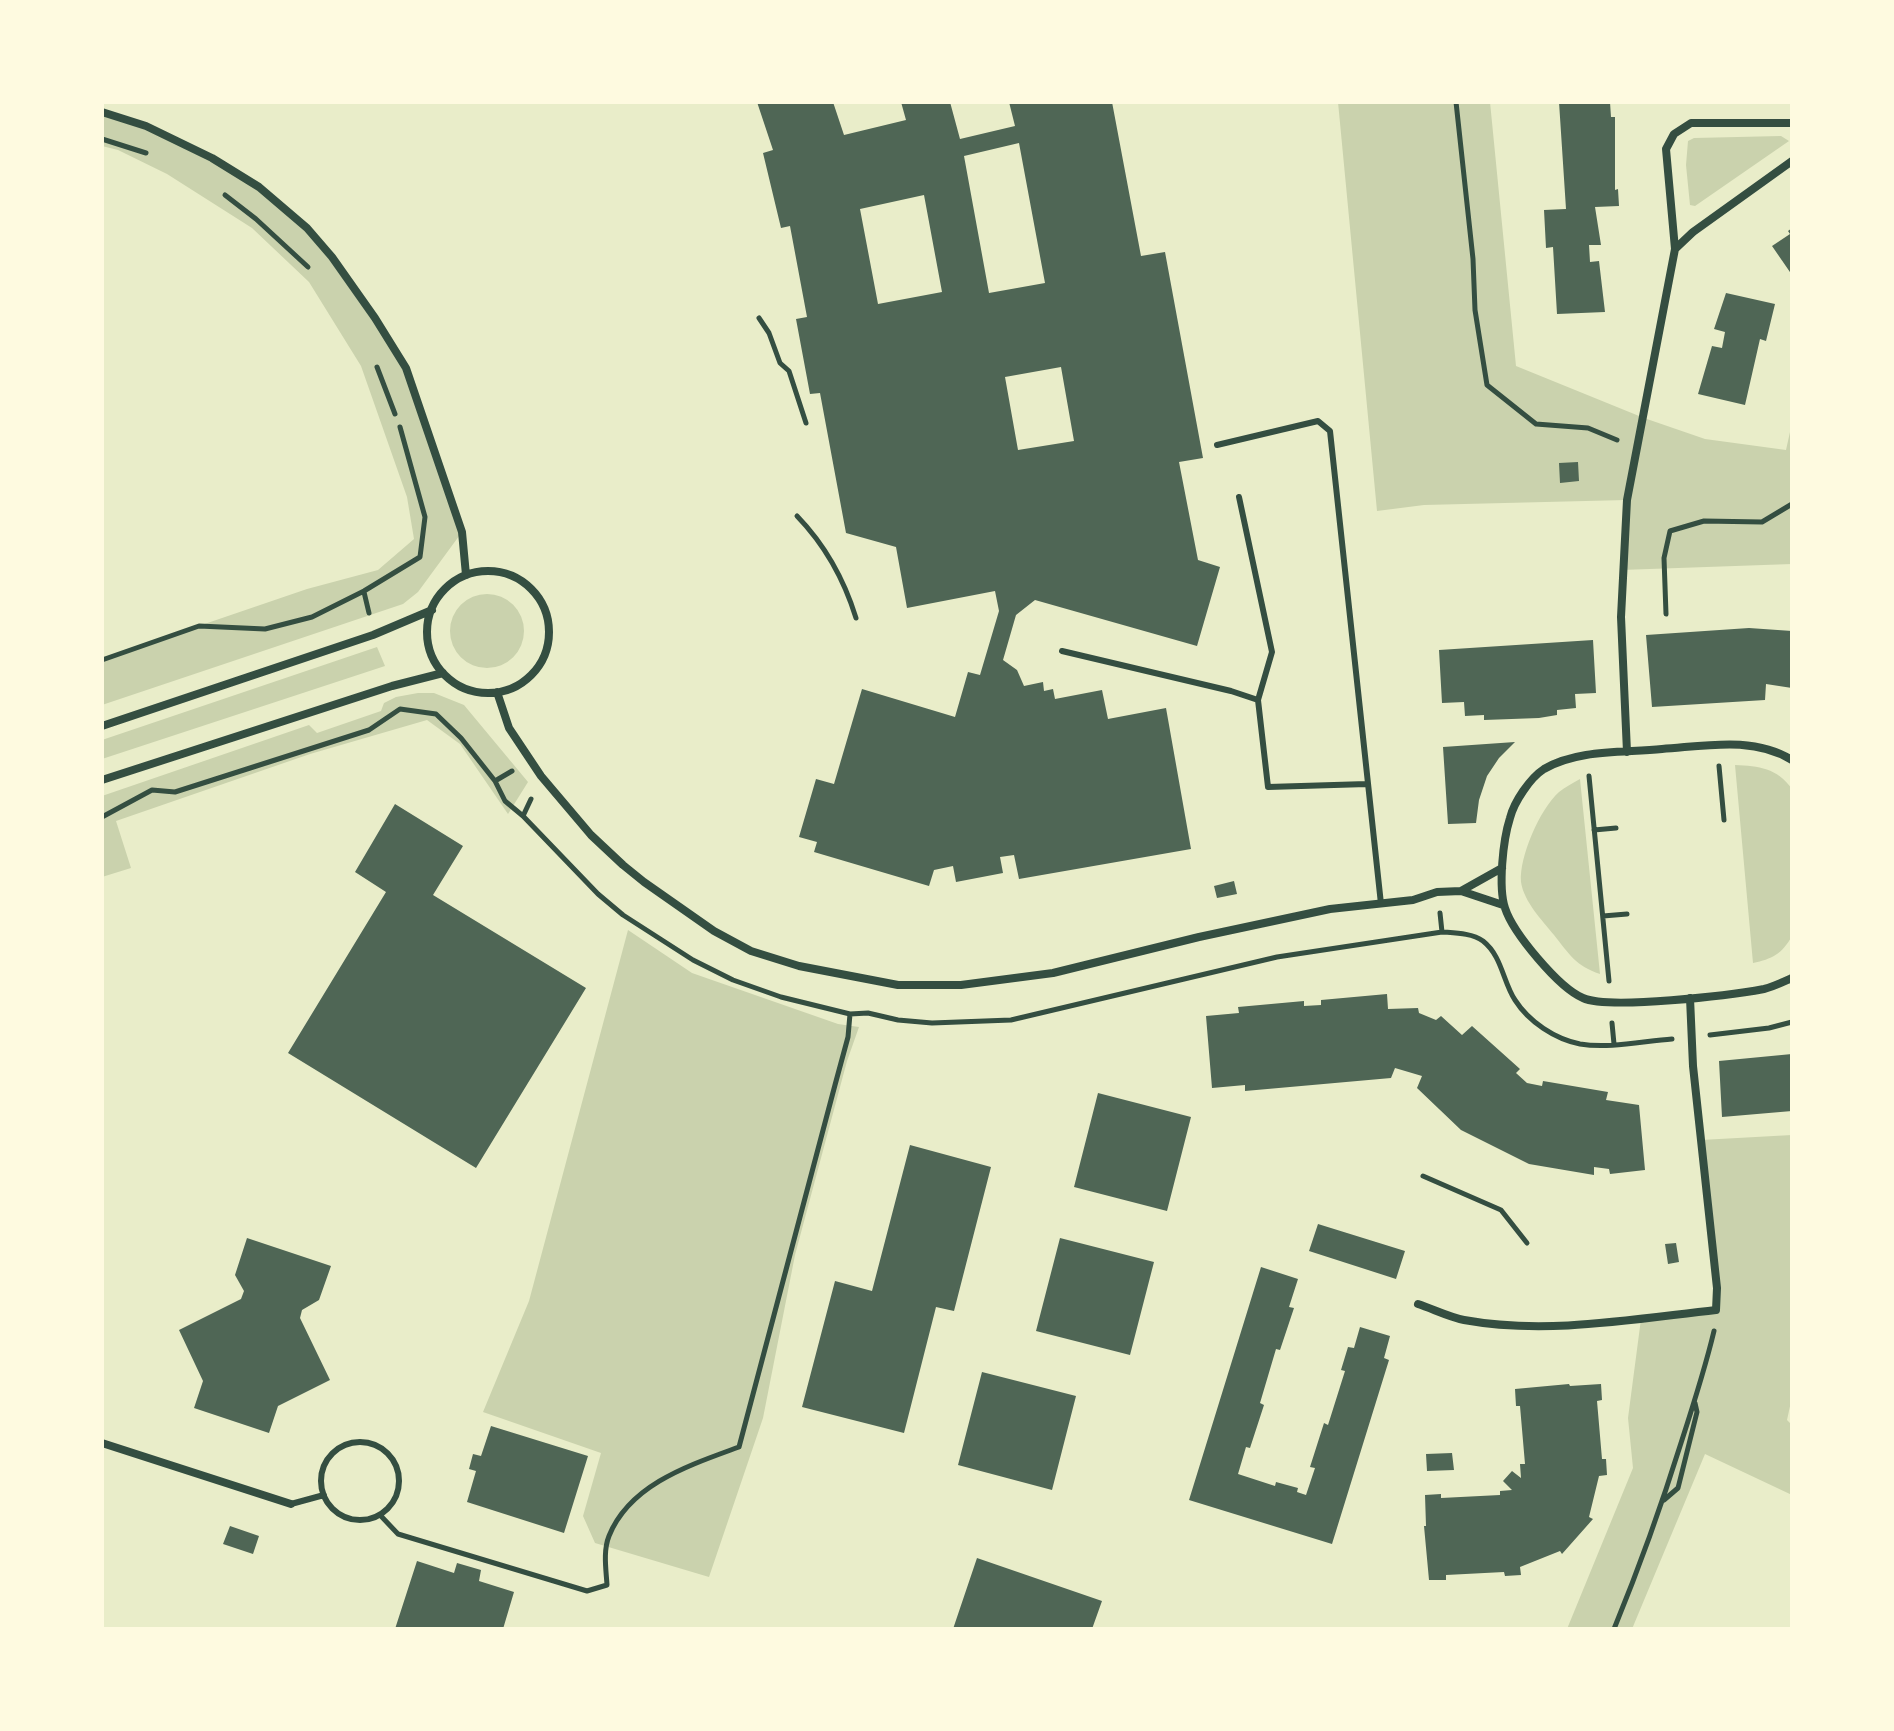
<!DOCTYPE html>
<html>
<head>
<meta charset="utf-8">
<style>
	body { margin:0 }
	#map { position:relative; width:1894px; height:1731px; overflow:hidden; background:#e9edc9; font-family:Roboto,sans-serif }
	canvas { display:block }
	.frame { position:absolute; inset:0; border:104px solid #fefae0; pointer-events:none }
</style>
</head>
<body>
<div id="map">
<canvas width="1894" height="1731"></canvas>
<div class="frame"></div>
</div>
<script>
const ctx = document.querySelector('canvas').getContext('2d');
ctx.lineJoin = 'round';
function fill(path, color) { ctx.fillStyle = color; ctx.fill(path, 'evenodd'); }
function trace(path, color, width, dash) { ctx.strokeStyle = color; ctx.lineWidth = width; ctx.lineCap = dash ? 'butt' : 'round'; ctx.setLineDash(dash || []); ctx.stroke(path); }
fill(new Path2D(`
	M 1338,102 L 1490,102 L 1516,366 L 1644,418 L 1705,439 L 1786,450 L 1792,423 L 1792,564 L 1621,570 L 1626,500 L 1424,505 L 1377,511 Z
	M 102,112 L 146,126 L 259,187 L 307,228 L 406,368 L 462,532 L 418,592 L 403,604 L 102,705 L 102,659 L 307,589 L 378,570 L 414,539 L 407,497 L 361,366 L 309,282 L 252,228 L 167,174 L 118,150 L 102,146 Z
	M 1781,136 L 1789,141 L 1695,206 L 1690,205 L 1686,165 L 1688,141 L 1694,138 Z
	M450 631a37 37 0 1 1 74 0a37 37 0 1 1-74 0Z
	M 377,647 L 385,666 L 102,759 L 102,740 Z
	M 418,693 L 434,693 L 464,705 L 528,782 L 508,814 L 460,744 L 427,720 L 310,754 L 116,821 L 131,868 L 102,877 L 102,796 L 309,725 L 317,733 L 381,711 L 384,703 L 396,697 Z
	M 1735,765 C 1759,766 1777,768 1792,789 L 1792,936 C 1782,954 1772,959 1753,963 Z
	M 1580,779 L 1581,789 L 1600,974 C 1576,966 1569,954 1554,935 C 1542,920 1524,902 1521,882 C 1519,857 1540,809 1559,792 C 1565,787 1573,783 1580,779 Z
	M 628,930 L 692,973 L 838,1024 L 859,1027 L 847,1061 L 795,1255 L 763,1418 L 709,1577 L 595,1543 L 583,1516 L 601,1453 L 483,1412 L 529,1301 Z
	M 1792,1135 L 1792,1397 L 1787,1420 L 1792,1425 L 1792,1495 L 1705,1454 L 1632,1629 L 1567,1629 L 1633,1468 L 1628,1418 L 1641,1319 L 1716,1309 L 1701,1140 Z`), '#cad2ad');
fill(new Path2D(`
	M 757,102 L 833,102 L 844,135 L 906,120 L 901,102 L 950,102 L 960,139 L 1015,126 L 1009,102 L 1112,102 L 1141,256 L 1165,252 L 1203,458 L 1179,462 L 1198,560 L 1220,567 L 1197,646 L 1035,600 L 1016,615 L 1003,660 L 1017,670 L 1024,686 L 1043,682 L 1044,691 L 1053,689 L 1055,699 L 1102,690 L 1108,719 L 1166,708 L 1191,849 L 1019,879 L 1014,855 L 1000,857 L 1003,873 L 956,882 L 953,866 L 934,870 L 929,886 L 814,852 L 817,842 L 799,837 L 816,779 L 834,784 L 862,689 L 955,717 L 968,672 L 980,675 L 999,611 L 995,591 L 907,608 L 896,547 L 846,533 L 820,393 L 810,394 L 796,319 L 807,317 L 790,226 L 781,228 L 763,153 L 773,150 ZM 1019,143 L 1045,283 L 989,293 L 964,156 ZM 924,195 L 942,292 L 878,304 L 860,209 ZM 1061,367 L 1074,441 L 1018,450 L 1005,377 Z
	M 1559,102 L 1610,102 L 1611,117 L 1615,117 L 1615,190 L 1618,189 L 1619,206 L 1595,207 L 1601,245 L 1589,245 L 1590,262 L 1599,261 L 1605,312 L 1557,314 L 1553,247 L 1546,248 L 1544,210 L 1566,209 Z
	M 1792,228 L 1792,275 L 1772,246 L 1790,234 L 1788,231 Z
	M 1726,293 L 1775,304 L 1766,341 L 1760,339 L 1745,405 L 1698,394 L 1712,346 L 1722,348 L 1725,332 L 1714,329 Z
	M 1578,462 L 1579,481 L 1560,483 L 1559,463 Z
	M 1749,628 L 1792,631 L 1792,688 L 1766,684 L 1765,700 L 1652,707 L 1646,635 Z
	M 1593,640 L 1596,693 L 1575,694 L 1576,708 L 1557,710 L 1557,715 L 1539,718 L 1484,720 L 1484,715 L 1465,716 L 1464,702 L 1442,703 L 1439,650 Z
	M 1515,742 L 1499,758 L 1487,776 L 1479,800 L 1476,823 L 1448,824 L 1443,747 Z
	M 395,804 L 463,846 L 433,895 L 586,988 L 476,1168 L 288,1053 L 386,892 L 355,872 Z
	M 1234,881 L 1237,894 L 1217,898 L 1214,886 Z
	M 1387,994 L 1388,1009 L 1418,1008 L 1419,1013 L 1436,1020 L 1441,1016 L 1462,1035 L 1472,1026 L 1520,1069 L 1516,1073 L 1527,1083 L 1542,1086 L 1543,1081 L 1608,1092 L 1606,1100 L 1639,1105 L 1645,1170 L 1610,1174 L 1609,1169 L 1594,1167 L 1594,1175 L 1529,1164 L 1461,1130 L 1417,1088 L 1422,1076 L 1395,1068 L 1391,1078 L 1245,1091 L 1245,1085 L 1212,1088 L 1206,1016 L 1239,1013 L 1238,1007 L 1304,1001 L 1304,1006 L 1321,1005 L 1321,1000 Z
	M 1792,1054 L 1792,1111 L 1722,1117 L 1719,1061 Z
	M 1098,1093 L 1191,1117 L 1167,1211 L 1074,1187 Z
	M 910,1145 L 991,1167 L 954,1311 L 936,1307 L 904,1433 L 802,1407 L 835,1281 L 872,1291 Z
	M 1318,1224 L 1405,1251 L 1396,1279 L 1309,1251 Z
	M 247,1238 L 331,1266 L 319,1300 L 302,1310 L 300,1318 L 330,1380 L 278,1406 L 269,1433 L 194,1408 L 203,1381 L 179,1330 L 241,1299 L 244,1291 L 235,1275 Z
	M 1060,1238 L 1154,1262 L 1130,1355 L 1036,1331 Z
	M 1676,1243 L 1679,1262 L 1668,1264 L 1665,1244 Z
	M 1261,1267 L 1298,1279 L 1289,1307 L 1294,1308 L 1280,1350 L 1276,1349 L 1260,1403 L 1264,1405 L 1250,1448 L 1246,1447 L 1238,1474 L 1275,1486 L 1276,1482 L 1298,1488 L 1297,1492 L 1306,1495 L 1315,1468 L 1310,1467 L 1324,1423 L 1328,1425 L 1345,1371 L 1341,1370 L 1348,1347 L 1354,1348 L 1360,1327 L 1390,1336 L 1384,1358 L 1389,1360 L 1332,1544 L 1189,1500 Z
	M 982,1372 L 1076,1396 L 1052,1490 L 958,1465 Z
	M 1569,1384 L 1570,1386 L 1601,1384 L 1602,1400 L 1597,1401 L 1602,1459 L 1606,1459 L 1607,1475 L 1599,1476 L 1589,1517 L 1593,1519 L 1562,1554 L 1560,1551 L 1520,1567 L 1521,1575 L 1505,1576 L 1504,1572 L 1446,1575 L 1446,1580 L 1429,1580 L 1424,1526 L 1426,1526 L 1425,1495 L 1441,1494 L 1441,1498 L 1500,1495 L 1500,1491 L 1512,1490 L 1503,1481 L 1512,1471 L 1521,1478 L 1520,1464 L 1525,1464 L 1520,1406 L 1516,1406 L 1515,1389 Z
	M 491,1426 L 588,1456 L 564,1533 L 467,1502 L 476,1471 L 469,1469 L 473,1454 L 481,1456 Z
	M 1452,1453 L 1454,1470 L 1427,1471 L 1426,1454 Z
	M 230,1526 L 259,1536 L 253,1554 L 223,1544 Z
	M 977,1558 L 1102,1601 L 1092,1629 L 953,1629 Z
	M 417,1561 L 454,1573 L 457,1563 L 481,1570 L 479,1581 L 514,1592 L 503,1629 L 395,1629 Z`), '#4f6655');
trace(new Path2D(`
	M 1456,102 L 1473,259 L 1475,310 L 1487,385 L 1536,424 L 1588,428 L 1617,440
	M 102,139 L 146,153
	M 225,195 L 256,219 L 308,267
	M 759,318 L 769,333 L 780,363 L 789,371 L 806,423
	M 377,367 L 395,414
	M 797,516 C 825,545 844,579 856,618
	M 364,592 L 369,613
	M 1666,614 L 1664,558 L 1670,531 L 1704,521 L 1762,522 L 1792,504
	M 102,660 L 199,626 L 265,629 L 312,617 L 364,591 L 420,557 L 425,517 L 400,427
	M 1719,766 L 1724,820
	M 1589,776 L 1609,981
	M 495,781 L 512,771
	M 523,816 L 531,799
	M 102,817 L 152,790 L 175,792 L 369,730 L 400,709 L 436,714 L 461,738 L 495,781 L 505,801 L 523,816 L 598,894 L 623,915 L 693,960 L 733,980 L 781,997 L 850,1014 L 868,1013 L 898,1020 L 932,1023 L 1011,1020 L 1277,957 L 1442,932 C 1455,933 1472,933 1483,941 C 1502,956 1503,982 1515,1000 C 1529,1022 1555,1039 1580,1044 C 1609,1049 1644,1041 1672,1039
	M 1594,830 L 1616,828
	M 1440,913 L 1442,932
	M 1603,916 L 1627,914
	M 1612,1023 L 1614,1044
	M 1710,1035 L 1769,1028 L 1792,1022
	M 1423,1176 L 1501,1210 L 1527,1243
	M 1664,1500 L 1678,1488 L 1697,1412 L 1695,1403
	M 380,1515 L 398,1534 L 587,1591 L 607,1585 C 606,1569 603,1551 609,1536 C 630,1484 690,1465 739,1447 L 835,1085 L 848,1037 L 850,1014
	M 1614,1629 C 1639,1568 1661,1507 1681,1443 C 1693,1406 1705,1369 1714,1331`), '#344e41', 5);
trace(new Path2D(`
	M 1217,445 L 1318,421 L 1330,431 L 1381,904
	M 1239,497 L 1272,652 L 1258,700
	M 1062,651 L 1231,691 L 1258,700 L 1268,787 L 1367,784
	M321 1481a39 39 0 1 1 78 0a39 39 0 1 1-78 0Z
	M 291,1504 L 324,1495`), '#344e41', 6);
trace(new Path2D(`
	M 102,112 L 146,126 L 212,158 L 259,187 L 307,228 L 332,257 L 375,318 L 406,368 L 462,532 L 466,575
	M 1675,249 L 1666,149 L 1674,134 L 1691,123 L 1792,123
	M427 632a61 61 0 1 1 122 0a61 61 0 1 1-122 0Z
	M 497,692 L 509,728 L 541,776 L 591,835 L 623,865 L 644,882 L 714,931 L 751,951 L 799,966 L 898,985 L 961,985 L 1053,973 L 1199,937 L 1330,909 L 1413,900 L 1437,892 L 1461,891 L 1503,905
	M 102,726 L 373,635 L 432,610
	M 1627,752 L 1621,617 L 1627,500 L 1675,249 L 1693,232 L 1792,161
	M 1792,760 C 1753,736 1706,746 1662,749 C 1624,753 1578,749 1544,769 C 1530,778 1514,802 1510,818 C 1503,840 1498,887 1505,908 C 1513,933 1559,988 1583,998 C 1609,1010 1732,995 1764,989 C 1773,987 1783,982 1792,978
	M 102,780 L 392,686 L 443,673
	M 1461,891 L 1502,868
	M 1418,1304 C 1433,1309 1449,1317 1464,1320 C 1546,1335 1634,1319 1716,1310 L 1717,1288 L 1693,1066 L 1690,998
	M 102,1443 L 291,1504`), '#344e41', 8);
</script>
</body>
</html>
